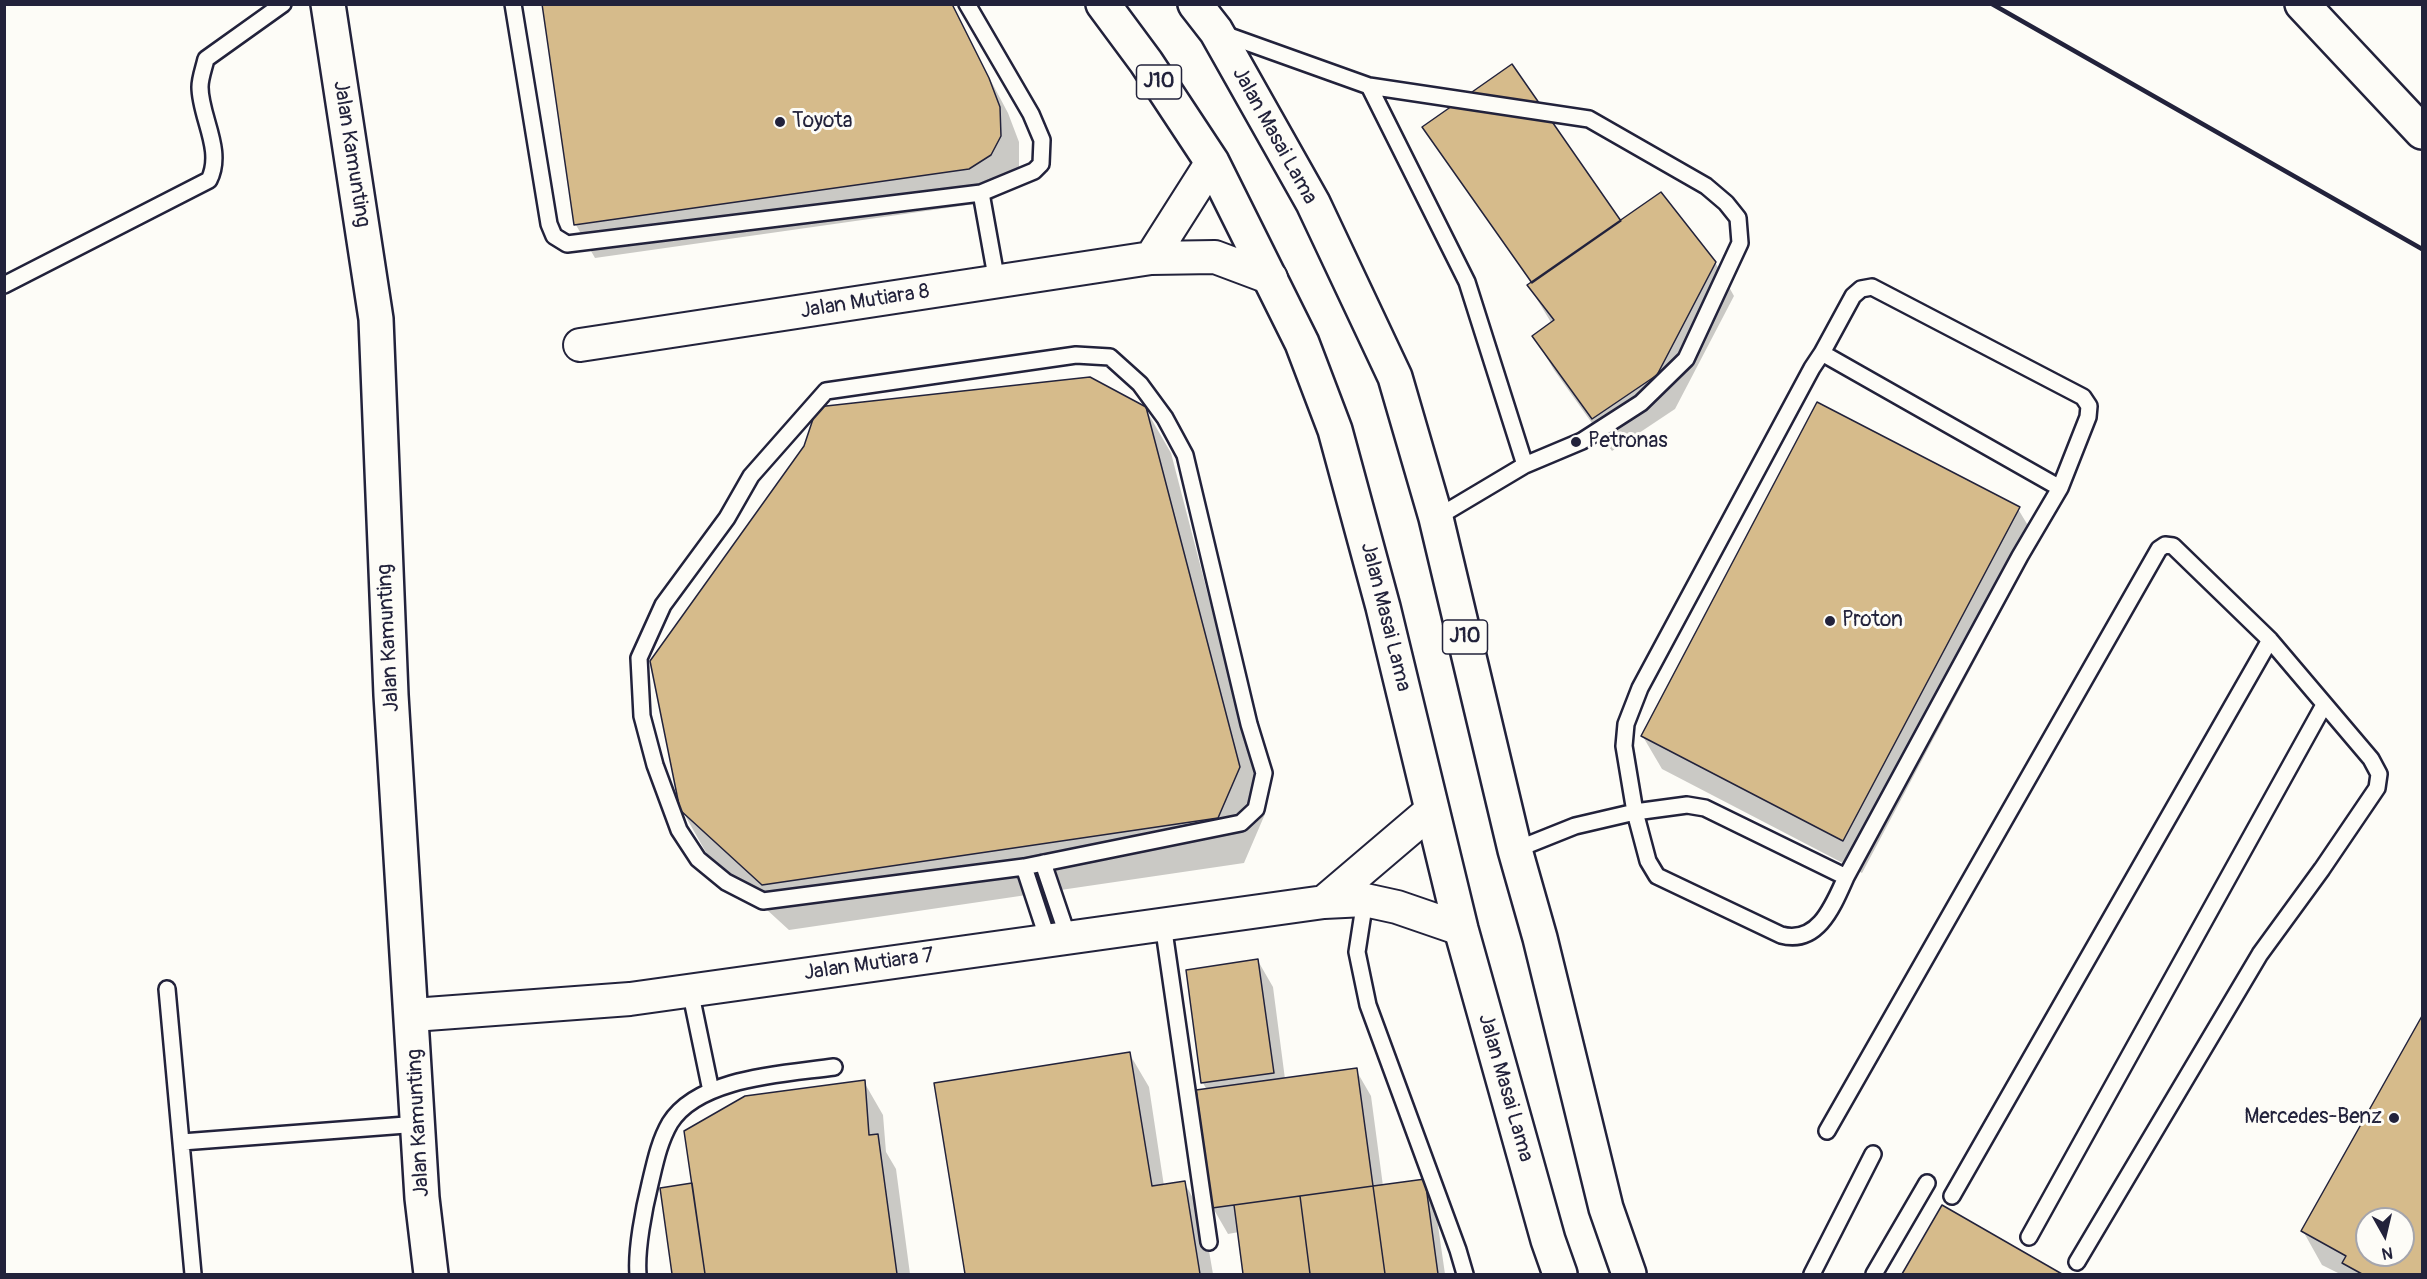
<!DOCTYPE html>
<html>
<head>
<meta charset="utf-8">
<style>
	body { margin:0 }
	#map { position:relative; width:2427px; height:1279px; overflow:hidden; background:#fdfcf7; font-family:Pangolin,sans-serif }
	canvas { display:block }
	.frame { position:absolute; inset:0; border:6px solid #22223b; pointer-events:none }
	.north { position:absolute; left:2355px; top:1207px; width:60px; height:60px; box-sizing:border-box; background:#fdfcf7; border:2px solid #a5a5ac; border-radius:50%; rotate:172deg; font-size:16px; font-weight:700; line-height:24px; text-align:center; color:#22223b }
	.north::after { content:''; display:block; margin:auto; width:21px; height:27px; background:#22223b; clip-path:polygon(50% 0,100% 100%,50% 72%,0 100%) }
</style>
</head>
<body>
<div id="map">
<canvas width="2427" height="1279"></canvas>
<div class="frame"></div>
<div class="north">N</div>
</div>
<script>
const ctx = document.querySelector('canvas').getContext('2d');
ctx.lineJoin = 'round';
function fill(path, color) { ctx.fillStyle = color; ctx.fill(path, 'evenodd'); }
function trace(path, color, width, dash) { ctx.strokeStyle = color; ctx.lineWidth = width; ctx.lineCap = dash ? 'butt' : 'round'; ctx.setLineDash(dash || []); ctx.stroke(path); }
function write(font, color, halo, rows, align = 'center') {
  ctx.font = font + ' Pangolin,sans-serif'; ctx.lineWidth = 6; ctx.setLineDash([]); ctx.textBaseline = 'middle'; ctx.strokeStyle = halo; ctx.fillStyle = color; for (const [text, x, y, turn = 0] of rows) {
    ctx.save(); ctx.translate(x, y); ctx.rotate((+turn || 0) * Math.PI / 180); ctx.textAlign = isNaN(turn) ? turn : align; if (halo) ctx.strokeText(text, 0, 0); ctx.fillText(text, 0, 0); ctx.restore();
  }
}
fill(new Path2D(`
	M 544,4 L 950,4 L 1008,113 L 1019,142 L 1019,171 L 1010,189 L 989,202 L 595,258 L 576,225 Z
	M 1621,222 L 1715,262 L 1734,296 L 1675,409 L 1612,451 L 1554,370 L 1534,336 L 1552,324 L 1529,286 Z
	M 1145,408 L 1171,453 L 1265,814 L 1244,863 L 789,930 L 708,856 L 682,810 L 806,447 Z
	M 2018,509 L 2038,542 L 1862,873 L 1662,769 L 1642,735 Z
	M 1258,961 L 1273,987 L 1285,1079 L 1356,1070 L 1371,1096 L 1383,1186 L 1424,1180 L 1434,1198 L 1445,1274 L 1244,1274 L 1239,1232 L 1228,1234 L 1213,1208 L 1207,1090 L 1203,1083 Z
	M 2422,1019 L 2422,1274 L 2340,1274 L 2322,1265 L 2303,1231 ZM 2367,1219 L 2403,1219 L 2403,1255 L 2367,1255 Z
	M 1129,1053 L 1149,1087 L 1164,1186 L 1184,1182 L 1203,1216 L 1213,1274 L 966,1274 L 936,1084 Z
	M 864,1082 L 883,1115 L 886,1152 L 896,1169 L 910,1274 L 674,1274 L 661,1189 L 693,1185 Z
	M 1943,1207 L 2059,1274 L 1904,1274 Z`), '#0003');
const building = new Path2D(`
	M 542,4 L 952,4 L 989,78 L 1000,107 L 1001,136 L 991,155 L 969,169 L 574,225 Z
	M 1512,64 L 1621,221 L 1532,283 L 1422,127 Z
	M 1661,192 L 1716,262 L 1657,375 L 1592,419 L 1532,336 L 1554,320 L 1527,285 Z
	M 1090,377 L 1146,407 L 1240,767 L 1218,818 L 762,885 L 680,810 L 650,661 L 804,446 L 817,407 Z
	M 1817,402 L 2020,507 L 1843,841 L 1641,736 Z
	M 1258,959 L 1274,1073 L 1201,1083 L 1186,970 Z
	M 2422,1016 L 2422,1274 L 2362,1274 L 2342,1263 L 2346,1256 L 2301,1231 ZM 2367,1219 L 2403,1219 L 2403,1255 L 2367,1255 Z
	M 1130,1052 L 1152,1186 L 1185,1181 L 1200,1274 L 965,1274 L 934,1083 Z
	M 1357,1068 L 1373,1186 L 1212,1208 L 1196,1090 Z
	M 865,1080 L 869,1135 L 878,1134 L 897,1274 L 705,1274 L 684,1131 L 745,1096 Z
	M 1425,1179 L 1438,1274 L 1385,1274 L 1373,1186 Z
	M 692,1183 L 705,1274 L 672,1274 L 660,1188 Z
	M 1373,1186 L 1385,1274 L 1310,1274 L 1300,1196 Z
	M 1300,1196 L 1310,1274 L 1243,1274 L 1234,1205 Z
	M 1942,1205 L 2062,1274 L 1902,1274 Z`);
fill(building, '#d6bb8b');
trace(building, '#22223b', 1.5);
const service = new Path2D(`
	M 513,4 L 549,224 L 554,236 L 567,244 L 981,193 L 1034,171 L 1041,164 L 1042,140 L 1031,114 L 967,4
	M 1221,33 L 1369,86 L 1467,282 L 1525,465 L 1436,518
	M 1369,86 L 1589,119 L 1706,186 L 1726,203 L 1738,218 L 1740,243 L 1686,359 L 1641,403 L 1582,441 L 1525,465
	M 981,193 L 997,282
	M 4,285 L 209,180 C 224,150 200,117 200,87 C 200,78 204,68 206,59 L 283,4
	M 1822,353 L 1853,296 L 1861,289 L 1872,287 L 2083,397 L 2089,406 L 2088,417 L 2060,488
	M 1076,355 L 1110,357 L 1140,384 L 1165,418 L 1185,455 L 1249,724 L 1264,773 L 1256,809 L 1241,823 L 1024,867 L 763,901 L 726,882 L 698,859 L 679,830 L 655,765 L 642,716 L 639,658 L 663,605 L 727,518 L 751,476 L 826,391 Z
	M 1515,850 L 1575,826 L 1635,812 L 1648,861 L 1657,876 L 1781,935 C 1818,945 1833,906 1846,877 L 1705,808 L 1687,805 L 1635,812 L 1624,746 L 1626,724 L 1640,688 L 1812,368 L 1822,353 L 2060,488 L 2020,556 L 1846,877
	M 1043,863 L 1068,937
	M 1024,867 L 1048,940
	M 1365,900 L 1357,952 L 1368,1005 L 1458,1250 L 1465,1274
	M 1163,924 L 1209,1242
	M 167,989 L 193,1274
	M 690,990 L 711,1091
	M 1827,1131 L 2159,549 L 2165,545 L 2173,546 L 2270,640 L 2371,759 L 2379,774 L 2377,788 L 2322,869 L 2260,954 L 2077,1262
	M 182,1142 L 419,1124
	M 1952,1196 L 2270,640
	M 2029,1237 L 2324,705
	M 638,1274 C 636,1250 644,1208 650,1184 C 655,1163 659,1142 670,1123 C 699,1077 785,1074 834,1067
	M 1812,1274 L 1873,1154
	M 1874,1274 L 1927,1183`);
const minor = new Path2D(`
	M 1151,258 L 1212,162
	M 580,345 L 1151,258 L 1215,257 L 1271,278
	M 1324,902 L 1432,810
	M 413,1015 L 630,999 L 1324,902 L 1365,900 L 1397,907 L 1461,929`);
const tertiary = new Path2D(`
	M 328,4 L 376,319 L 391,695 L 422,1198 L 431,1274`);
const primary = new Path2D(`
	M 1103,4 L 1146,62 L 1212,162 L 1302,343 L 1335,430 L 1383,607 L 1461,929 L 1548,1240 L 1560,1274
	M 1195,4 L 1216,31 L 1313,203 L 1395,377 L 1436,518 L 1515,850 L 1540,938 L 1606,1208 L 1629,1274`);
const trunk = new Path2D(`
	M 2302,4 L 2422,132`);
trace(service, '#22223b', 20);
trace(minor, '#22223b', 36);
trace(tertiary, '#22223b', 38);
trace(primary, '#22223b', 38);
trace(trunk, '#22223b', 38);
trace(service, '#fdfcf7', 15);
trace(minor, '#fdfcf7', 32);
trace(tertiary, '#fdfcf7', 33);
trace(primary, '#fdfcf7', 33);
trace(trunk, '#fdfcf7', 33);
trace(new Path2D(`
	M 1992,4 L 2422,249`), '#22223b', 4.5);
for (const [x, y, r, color] of [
	[780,122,6,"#22223b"],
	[1576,442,6,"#22223b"],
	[1830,621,6,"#22223b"],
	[2394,1118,6,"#22223b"]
]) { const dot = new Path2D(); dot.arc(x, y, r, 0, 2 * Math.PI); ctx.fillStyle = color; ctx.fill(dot); trace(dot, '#fdfcf7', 2); }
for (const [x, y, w] of [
	[1159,82,45],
	[1465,637,45]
]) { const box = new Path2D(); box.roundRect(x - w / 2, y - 17, w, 34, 4.5); ctx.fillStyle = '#fdfcf7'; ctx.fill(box); trace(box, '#22223b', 1.5); }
write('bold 20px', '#22223b', null, [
	["J10",1159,82],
	["J10",1465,637]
]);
write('21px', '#22223b', '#fdfcf7', [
	["Toyota",792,122],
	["Petronas",1588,442],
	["Proton",1842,621],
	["Mercedes-Benz",2382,1118,"right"]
], 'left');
write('21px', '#22223b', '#fdfcf7', [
	["Jalan Masai Lama",1274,136,61],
	["Jalan Kamunting",351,154,81],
	["Jalan Mutiara 8",865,302,-9],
	["Jalan Masai Lama",1385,617,76],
	["Jalan Kamunting",389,638,-93],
	["Jalan Mutiara 7",869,965,-8],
	["Jalan Masai Lama",1505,1088,74],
	["Jalan Kamunting",419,1123,-93]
]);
</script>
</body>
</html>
